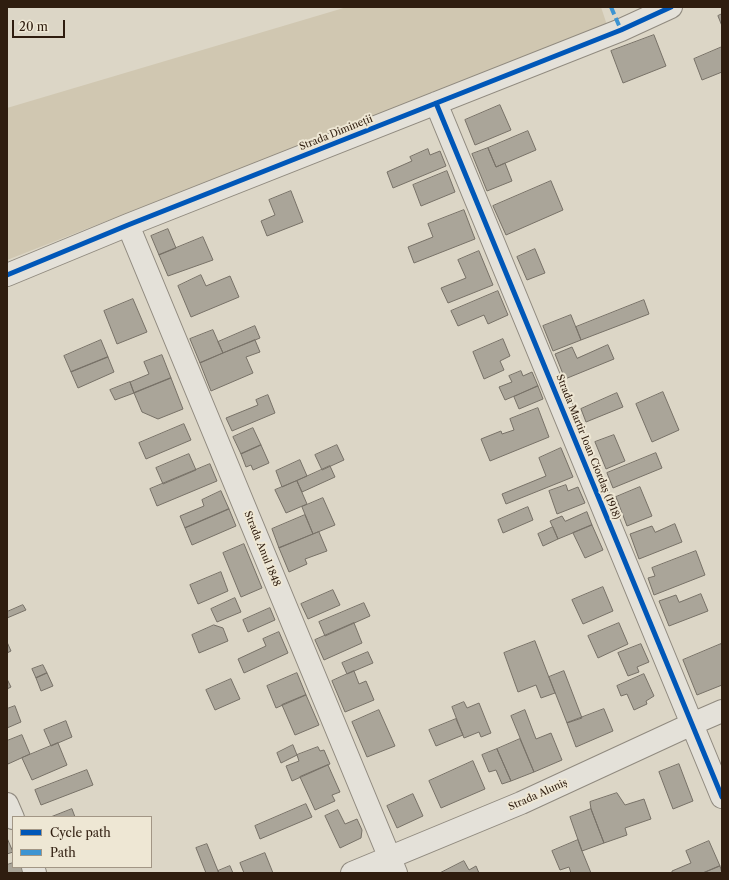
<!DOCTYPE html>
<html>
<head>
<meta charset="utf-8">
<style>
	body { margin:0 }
	#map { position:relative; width:729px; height:880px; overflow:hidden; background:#dcd6c6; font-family:"Libre Caslon Text",serif }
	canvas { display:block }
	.frame { position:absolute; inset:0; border:8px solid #2f1d0f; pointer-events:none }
	.legend { position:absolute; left:12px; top:816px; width:140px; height:52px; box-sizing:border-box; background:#eee7d4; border:1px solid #a29685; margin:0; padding:5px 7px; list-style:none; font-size:12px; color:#2f1d0f }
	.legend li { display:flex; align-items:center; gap:8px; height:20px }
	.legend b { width:20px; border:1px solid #a29685 }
	.scale { position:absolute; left:12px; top:20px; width:53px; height:18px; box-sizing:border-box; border:2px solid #2f1d0f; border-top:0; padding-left:5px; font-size:12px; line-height:14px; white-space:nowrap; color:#2f1d0f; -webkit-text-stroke:3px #eee7d4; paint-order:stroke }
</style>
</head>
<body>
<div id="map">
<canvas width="729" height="880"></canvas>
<div class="frame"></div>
<ul class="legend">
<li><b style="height:5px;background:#0057b8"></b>Cycle path</li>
<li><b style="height:5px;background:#3d94d2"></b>Path</li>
</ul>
<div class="scale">20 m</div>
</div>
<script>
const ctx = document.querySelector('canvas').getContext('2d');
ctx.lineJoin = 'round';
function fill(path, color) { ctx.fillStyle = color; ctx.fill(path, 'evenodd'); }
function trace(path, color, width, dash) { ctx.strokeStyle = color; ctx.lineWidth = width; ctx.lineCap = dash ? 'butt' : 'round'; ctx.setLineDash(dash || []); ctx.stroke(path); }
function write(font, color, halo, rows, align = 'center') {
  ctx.font = font + ' "Libre Caslon Text",serif'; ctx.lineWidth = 4; ctx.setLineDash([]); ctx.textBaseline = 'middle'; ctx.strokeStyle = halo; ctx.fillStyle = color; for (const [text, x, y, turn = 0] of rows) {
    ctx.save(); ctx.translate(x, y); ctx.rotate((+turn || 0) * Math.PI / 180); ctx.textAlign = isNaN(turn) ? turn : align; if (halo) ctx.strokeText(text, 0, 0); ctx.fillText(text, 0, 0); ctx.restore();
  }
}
fill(new Path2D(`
	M 347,7 L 601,7 L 607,25 L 7,260 L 7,108 Z`), '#d0c7b1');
const building = new Path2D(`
	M 722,14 L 722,26 L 718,16 Z
	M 654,35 L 666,66 L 623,83 L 611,51 Z
	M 722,47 L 722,72 L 702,80 L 694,59 Z
	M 500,105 L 511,130 L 475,145 L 465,120 Z
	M 528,131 L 536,150 L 496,167 L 488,148 Z
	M 488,148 L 496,167 L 505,163 L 512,181 L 487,191 L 472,154 Z
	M 428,149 L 430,155 L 440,151 L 446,166 L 393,188 L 387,172 L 412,161 L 410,157 Z
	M 447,171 L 455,192 L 421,206 L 413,185 Z
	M 551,181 L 563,210 L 506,235 L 493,206 Z
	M 291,191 L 303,222 L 267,236 L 261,221 L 275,215 L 269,200 Z
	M 464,210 L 475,239 L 414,263 L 408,247 L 433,237 L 428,224 Z
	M 168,229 L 176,248 L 159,255 L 151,236 Z
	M 203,237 L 213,260 L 168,276 L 159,255 Z
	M 535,249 L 545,273 L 527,280 L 517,257 Z
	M 479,251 L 493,285 L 448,303 L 441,288 L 466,278 L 458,260 Z
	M 201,275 L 206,286 L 230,276 L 239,297 L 191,317 L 178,286 Z
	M 498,291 L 508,315 L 488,324 L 484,315 L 458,326 L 451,311 Z
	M 133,299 L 147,332 L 117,344 L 104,311 Z
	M 644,300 L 649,314 L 581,340 L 576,327 Z
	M 571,315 L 581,340 L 553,351 L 543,326 Z
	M 255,326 L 260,338 L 223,353 L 218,342 Z
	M 213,330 L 223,353 L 200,363 L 190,339 Z
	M 503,339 L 510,356 L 500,361 L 504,370 L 484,379 L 473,352 Z
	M 101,340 L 108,357 L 71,372 L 64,356 Z
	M 255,340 L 260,352 L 246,357 L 253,373 L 211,391 L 200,363 Z
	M 608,345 L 614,359 L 565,379 L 555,354 L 572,347 L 577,358 Z
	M 162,355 L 171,378 L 134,393 L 130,382 L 149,374 L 144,362 Z
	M 108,357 L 114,372 L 78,388 L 71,372 Z
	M 521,371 L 523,376 L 532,372 L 538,386 L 505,400 L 499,387 L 512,382 L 509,376 Z
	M 171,378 L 183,409 L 158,419 L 142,412 L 134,393 Z
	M 130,382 L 134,393 L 115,400 L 110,390 Z
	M 538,386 L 543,399 L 519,409 L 514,397 Z
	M 663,392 L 679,430 L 652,442 L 636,404 Z
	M 617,393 L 623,407 L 586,422 L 581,409 Z
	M 268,395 L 275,413 L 232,431 L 226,418 L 258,405 L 256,400 Z
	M 538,408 L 549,437 L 490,461 L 481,439 L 501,431 L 502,434 L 514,430 L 510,419 Z
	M 184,424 L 191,440 L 146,459 L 139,443 Z
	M 253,428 L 261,445 L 241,454 L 233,437 Z
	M 614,435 L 625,461 L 606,469 L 595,442 Z
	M 261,445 L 269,463 L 253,470 L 251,465 L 246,467 L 241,454 Z
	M 337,445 L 344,460 L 322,470 L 315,455 Z
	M 561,448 L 573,477 L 506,504 L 502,494 L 546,476 L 539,458 Z
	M 656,453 L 662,468 L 613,488 L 607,473 Z
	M 189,454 L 196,470 L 163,484 L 156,468 Z
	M 300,460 L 307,476 L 282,487 L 276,471 Z
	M 210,464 L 217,481 L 157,506 L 150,489 Z
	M 330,466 L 335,477 L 302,492 L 297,481 Z
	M 297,481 L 307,504 L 286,513 L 275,490 Z
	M 566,485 L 568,491 L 578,487 L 585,503 L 557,514 L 549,491 Z
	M 640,487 L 652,516 L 627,526 L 616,497 Z
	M 221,491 L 229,509 L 185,528 L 180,516 L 204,506 L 202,500 Z
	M 323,498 L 335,525 L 313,534 L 302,507 Z
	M 528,507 L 533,520 L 503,533 L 498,520 Z
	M 229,509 L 236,526 L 192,545 L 185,528 Z
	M 587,512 L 592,525 L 558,539 L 550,521 L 562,516 L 565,521 Z
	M 305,515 L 313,534 L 279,548 L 272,529 Z
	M 675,524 L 682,542 L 639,559 L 630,534 L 652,526 L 655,532 Z
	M 592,525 L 603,550 L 585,558 L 573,533 Z
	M 553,527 L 558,539 L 543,546 L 538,534 Z
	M 319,532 L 327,551 L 305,559 L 307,564 L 289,572 L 279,548 Z
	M 244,544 L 262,588 L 241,597 L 223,553 Z
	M 696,551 L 705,575 L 654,595 L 648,578 L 655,576 L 652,568 Z
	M 221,572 L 228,591 L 198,604 L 190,585 Z
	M 603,587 L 613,611 L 583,624 L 572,600 Z
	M 333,590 L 340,605 L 308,619 L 301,604 Z
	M 701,594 L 708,611 L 669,626 L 659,601 L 676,595 L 679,602 Z
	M 235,598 L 241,612 L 217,622 L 211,609 Z
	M 364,603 L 370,616 L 325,636 L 319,622 Z
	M 23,605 L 26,610 L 7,618 L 7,612 Z
	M 270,608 L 275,620 L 248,632 L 243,620 Z
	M 354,623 L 362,643 L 324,660 L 315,640 Z
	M 619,623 L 628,644 L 598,658 L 588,636 Z
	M 214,625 L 223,628 L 228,641 L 199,653 L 192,635 Z
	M 279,632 L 288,653 L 244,673 L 238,659 L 266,646 L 263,639 Z
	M 535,641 L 555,693 L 541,698 L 536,685 L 518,692 L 504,653 Z
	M 7,642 L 11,651 L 7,653 Z
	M 641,644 L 649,662 L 637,667 L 639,672 L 628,676 L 618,653 Z
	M 721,644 L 722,647 L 722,685 L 697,695 L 683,660 Z
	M 368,652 L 373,663 L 347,674 L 342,663 Z
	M 43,665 L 47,673 L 36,678 L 32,669 Z
	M 354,671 L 359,684 L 366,681 L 374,700 L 345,712 L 332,681 Z
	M 564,671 L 582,718 L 567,723 L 549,677 Z
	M 47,673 L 53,686 L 41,691 L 36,678 Z
	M 297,673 L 306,695 L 276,708 L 267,686 Z
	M 644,674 L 654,696 L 646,701 L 647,704 L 634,710 L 627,694 L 621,696 L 617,686 Z
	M 7,679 L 11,687 L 7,689 Z
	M 231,679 L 240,699 L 215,710 L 206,690 Z
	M 306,695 L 319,725 L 295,735 L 282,705 Z
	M 464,702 L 467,708 L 479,703 L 491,733 L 481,737 L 479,732 L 464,738 L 452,707 Z
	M 15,706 L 21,722 L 7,728 L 7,709 Z
	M 604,709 L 613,731 L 576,747 L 567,723 Z
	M 379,710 L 395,746 L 367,757 L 352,722 Z
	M 525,710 L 536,739 L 551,733 L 562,760 L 534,772 L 511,716 Z
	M 456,719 L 463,735 L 436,746 L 429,730 Z
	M 66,721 L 72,737 L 51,746 L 44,730 Z
	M 22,735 L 30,754 L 8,764 L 7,761 L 7,741 Z
	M 520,739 L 534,772 L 511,781 L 497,749 Z
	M 58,743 L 67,765 L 32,780 L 22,758 Z
	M 293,745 L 297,755 L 281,763 L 277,753 Z
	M 318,747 L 320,751 L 324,750 L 330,764 L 292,781 L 286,766 L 299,761 L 297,755 Z
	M 497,749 L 511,781 L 502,784 L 496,770 L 489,772 L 482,755 Z
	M 473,761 L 485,789 L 441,808 L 429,781 Z
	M 679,764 L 693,801 L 673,809 L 659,772 Z
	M 328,765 L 340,792 L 332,795 L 335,801 L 315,810 L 300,777 Z
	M 87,770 L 93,785 L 41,805 L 35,790 Z
	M 617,793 L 625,805 L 644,799 L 651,819 L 625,828 L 627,835 L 604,843 L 591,809 L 590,802 Z
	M 413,794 L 423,816 L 397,828 L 387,806 Z
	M 306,804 L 312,817 L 260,839 L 255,826 Z
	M 72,809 L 75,817 L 51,817 Z
	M 591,809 L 604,843 L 582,851 L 570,817 Z
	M 338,810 L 345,824 L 357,819 L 362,830 L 361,838 L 340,848 L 325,816 Z
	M 7,838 L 13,852 L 7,854 Z
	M 578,840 L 582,851 L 591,873 L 571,873 L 569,867 L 560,870 L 552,851 Z
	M 709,841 L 720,866 L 703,873 L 672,873 L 672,871 L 691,863 L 686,851 Z
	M 207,844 L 218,871 L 219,873 L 206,873 L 196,848 Z
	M 265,853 L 273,873 L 244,873 L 240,863 Z
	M 464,861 L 469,870 L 476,866 L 479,873 L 440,873 Z
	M 13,863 L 13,867 L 24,867 L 26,873 L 7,873 L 7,865 Z
	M 230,866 L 233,873 L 219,873 L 218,871 Z
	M 720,866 L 722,873 L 703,873 Z`);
fill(building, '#aaa599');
trace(building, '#777167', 1);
const minor = new Path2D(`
	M 436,103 L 722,797
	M 128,225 L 396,873
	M 7,275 L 128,225 L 621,30 L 671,7
	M 7,804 L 13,818
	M 33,867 L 35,873
	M 352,873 L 521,803 L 692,724 L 722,711`);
trace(minor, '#908a7f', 24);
trace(minor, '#e4e1d9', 22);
trace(new Path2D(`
	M 611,7 L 621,30`), '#3d94d2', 4, [8, 4]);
trace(new Path2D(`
	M 436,103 L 722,797
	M 7,275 L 128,225 L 621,30 L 671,7`), '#0057b8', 5);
write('10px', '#2f1d0f', '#eee7d4', [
	["Strada Dimineții",336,133,-22],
	["Strada Martir Ioan Ciordaș (1918)",588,447,68],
	["Strada Anul 1848",262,549,68],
	["Strada Aluniș",538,795,-24]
]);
</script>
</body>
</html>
